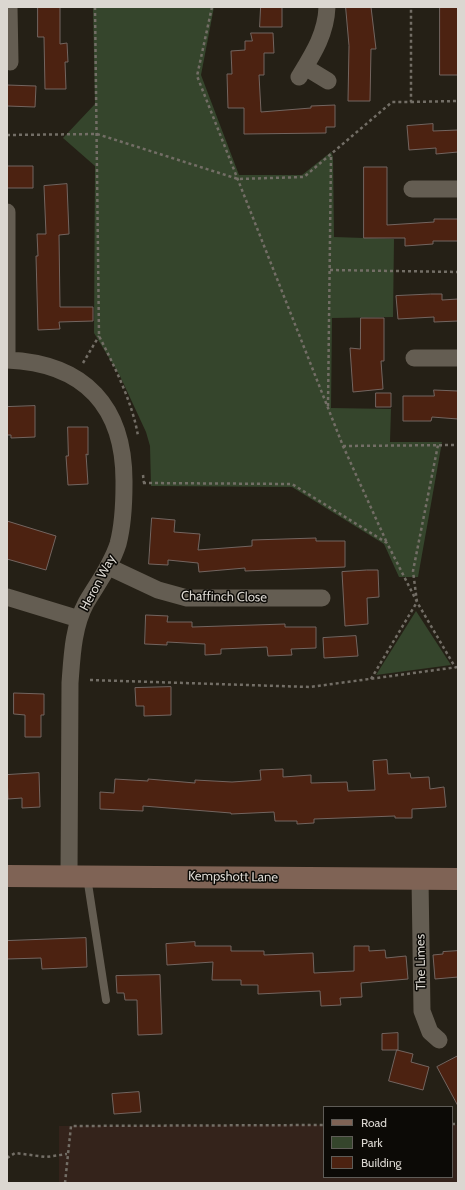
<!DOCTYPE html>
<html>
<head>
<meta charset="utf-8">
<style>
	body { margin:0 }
	#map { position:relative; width:465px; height:1190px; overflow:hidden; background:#252016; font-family:Cabin,sans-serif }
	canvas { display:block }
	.frame { position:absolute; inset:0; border:8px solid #dbd7d1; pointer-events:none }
	.legend { position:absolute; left:323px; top:1106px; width:130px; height:72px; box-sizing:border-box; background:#0c0a06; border:1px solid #5f5c57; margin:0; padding:5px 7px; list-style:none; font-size:12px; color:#dbd7d1 }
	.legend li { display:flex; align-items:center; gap:8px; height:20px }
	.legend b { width:20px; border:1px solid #5f5c57 }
</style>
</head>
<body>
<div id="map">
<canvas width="465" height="1190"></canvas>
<div class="frame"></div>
<ul class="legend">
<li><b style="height:5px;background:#7f6355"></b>Road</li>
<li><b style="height:11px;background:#35452c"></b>Park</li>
<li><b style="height:11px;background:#4c2211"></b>Building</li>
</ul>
</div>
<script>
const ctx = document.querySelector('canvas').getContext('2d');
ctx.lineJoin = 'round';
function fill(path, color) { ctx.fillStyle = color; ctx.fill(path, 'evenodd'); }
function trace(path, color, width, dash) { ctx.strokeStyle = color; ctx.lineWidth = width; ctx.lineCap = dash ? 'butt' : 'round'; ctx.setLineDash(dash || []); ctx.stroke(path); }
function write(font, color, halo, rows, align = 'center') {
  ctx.font = font + ' Cabin,sans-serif'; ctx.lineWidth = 3; ctx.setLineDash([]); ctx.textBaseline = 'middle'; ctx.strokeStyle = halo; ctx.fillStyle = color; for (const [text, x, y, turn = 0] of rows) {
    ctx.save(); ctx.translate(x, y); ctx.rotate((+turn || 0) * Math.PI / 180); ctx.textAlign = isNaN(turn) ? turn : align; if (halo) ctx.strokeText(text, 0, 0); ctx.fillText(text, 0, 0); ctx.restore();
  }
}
fill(new Path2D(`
	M 324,1125 L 324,1177 L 452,1177 L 452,1125 L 458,1125 L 458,1183 L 59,1183 L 59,1126 Z`), '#34231b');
fill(new Path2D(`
	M 93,7 L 214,7 L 201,75 L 239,175 L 302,175 L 331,152 L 333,157 L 334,237 L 394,239 L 393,317 L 332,318 L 331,408 L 391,409 L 390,442 L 442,442 L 418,577 L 399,577 L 384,544 L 292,487 L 151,486 L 150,446 L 146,432 L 120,376 L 94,333 L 95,166 L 63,138 L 95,104 Z
	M 416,611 L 451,665 L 376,675 Z`), '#35452c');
const building = new Path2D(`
	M 38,7 L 60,7 L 60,44 L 67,43 L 68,62 L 65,62 L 66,89 L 45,89 L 44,37 L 38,37 Z
	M 261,7 L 282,7 L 282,27 L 260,27 Z
	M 346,7 L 371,7 L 376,49 L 371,49 L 370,101 L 348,101 L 349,46 Z
	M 440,7 L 458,7 L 458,75 L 440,75 Z
	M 251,33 L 273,33 L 274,53 L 264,53 L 264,75 L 259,75 L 261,112 L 311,108 L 311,106 L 335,105 L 335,127 L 326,127 L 326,133 L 244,134 L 244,108 L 228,108 L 227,74 L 232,74 L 231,51 L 245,50 L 245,41 L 252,41 Z
	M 7,85 L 36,86 L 35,107 L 7,106 Z
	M 433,124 L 433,131 L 458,130 L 458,152 L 436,154 L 436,148 L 409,150 L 407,126 Z
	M 7,166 L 33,166 L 33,188 L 7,188 Z
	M 364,167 L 387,167 L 387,225 L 434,222 L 434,219 L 458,219 L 458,241 L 433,241 L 433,244 L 405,246 L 405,238 L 364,238 Z
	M 67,184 L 69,234 L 59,235 L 60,307 L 93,307 L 93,321 L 59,322 L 60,329 L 38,330 L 36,256 L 38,256 L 37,234 L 46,234 L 44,186 Z
	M 431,294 L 442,294 L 442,300 L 458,299 L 458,321 L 434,322 L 434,317 L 398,319 L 396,296 Z
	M 361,318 L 384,318 L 384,361 L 381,361 L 383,389 L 353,392 L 350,348 L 360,349 Z
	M 434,390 L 458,391 L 458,419 L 432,417 L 431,421 L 403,421 L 403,396 L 434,396 Z
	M 376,393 L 391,393 L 391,407 L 376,407 Z
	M 35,406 L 35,437 L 11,438 L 11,435 L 7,435 L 7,407 Z
	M 68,427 L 88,427 L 88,455 L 86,454 L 88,484 L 68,485 L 66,456 L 68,456 Z
	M 152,518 L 175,520 L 174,532 L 200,534 L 198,550 L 252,546 L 252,540 L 316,538 L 316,541 L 345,541 L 345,567 L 245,571 L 245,568 L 199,572 L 198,563 L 168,560 L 168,565 L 149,564 Z
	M 7,521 L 56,536 L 46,570 L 7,559 Z
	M 367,570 L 378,570 L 379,597 L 367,598 L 368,624 L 345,626 L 342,572 Z
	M 146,615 L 168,616 L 167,622 L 192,622 L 192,627 L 285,624 L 285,627 L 316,627 L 316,648 L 291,649 L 292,655 L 268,656 L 267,647 L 221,649 L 221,654 L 205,655 L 205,644 L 167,642 L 167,645 L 145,644 Z
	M 356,636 L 358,656 L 324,658 L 323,638 Z
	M 171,687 L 171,715 L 144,716 L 144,706 L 136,706 L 135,688 Z
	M 14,693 L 44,694 L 44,715 L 41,715 L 41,737 L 25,737 L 25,715 L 14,714 Z
	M 387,760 L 388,774 L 410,773 L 411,778 L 429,777 L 430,789 L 444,787 L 446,807 L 412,809 L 412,818 L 395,818 L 395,816 L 314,819 L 314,823 L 297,824 L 297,821 L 275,821 L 274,812 L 231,814 L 231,813 L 143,806 L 143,811 L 100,809 L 100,792 L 114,793 L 115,779 L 148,781 L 148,779 L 195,783 L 195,780 L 232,782 L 261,780 L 260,770 L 283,769 L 283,777 L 311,775 L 311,783 L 347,782 L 348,791 L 375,790 L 373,761 Z
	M 39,773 L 40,807 L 22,808 L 22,798 L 8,799 L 7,775 Z
	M 86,938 L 87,967 L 42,969 L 41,958 L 7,959 L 7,941 Z
	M 195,942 L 195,946 L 231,946 L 231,951 L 264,951 L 264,955 L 313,953 L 314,973 L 354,971 L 354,946 L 369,946 L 369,951 L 385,950 L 386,958 L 406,956 L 408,979 L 361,983 L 362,997 L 340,998 L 341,1005 L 321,1006 L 320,991 L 258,994 L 258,985 L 241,985 L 241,980 L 212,980 L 213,962 L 167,965 L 166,944 Z
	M 458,951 L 458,977 L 435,979 L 433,955 L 443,954 L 443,952 Z
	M 160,975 L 162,1034 L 138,1035 L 137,1000 L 125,1000 L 124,993 L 117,993 L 116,976 Z
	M 398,1033 L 398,1050 L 382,1050 L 382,1034 Z
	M 397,1050 L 413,1054 L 411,1062 L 429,1067 L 423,1090 L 389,1081 Z
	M 458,1056 L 458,1106 L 437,1067 Z
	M 139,1092 L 141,1112 L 114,1114 L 112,1094 Z`);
fill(building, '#4c2211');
trace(building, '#736560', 1);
trace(new Path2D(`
	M 95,7 L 99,336 C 114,365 133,404 138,436
	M 212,7 L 197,76 L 343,446 L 387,543
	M 411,102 L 458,101
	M 7,135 L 97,134 L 238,179 L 304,177 L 392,102 L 411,102 L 411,7
	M 330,270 L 458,272
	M 83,363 L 99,336
	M 328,406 L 331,155
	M 343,446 L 458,445
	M 143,475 L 144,483
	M 143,483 L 292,484 L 387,543 L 417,602 L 455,667
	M 371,679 L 417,602 L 413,571 L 438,445
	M 90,680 L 310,687 L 458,667
	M 452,1124 L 458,1124
	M 7,1158 L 15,1153 L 46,1157 L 67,1154
	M 65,1183 L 71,1126 L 324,1125`), '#736e66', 2.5, [3, 3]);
trace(new Path2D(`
	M 87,877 L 106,1000`), '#645d52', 8);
trace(new Path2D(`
	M 9,7 L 10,62
	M 305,67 L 328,81
	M 299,77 C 313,54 326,34 327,7
	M 412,189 L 458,189
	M 7,212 L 7,360
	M 414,358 L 458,358
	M 7,360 C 85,363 125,407 124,484 C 124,504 123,525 118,544 C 111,566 97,584 86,603 C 73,627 72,656 70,683 L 69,876
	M 109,567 L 158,590 L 187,598 L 322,598
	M 7,597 L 79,619
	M 420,879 L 422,1011 L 430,1032 L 439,1040`), '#645d52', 17);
trace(new Path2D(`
	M 7,876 L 458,879`), '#7f6355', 22);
write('13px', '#dbd7d1', '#0c0a06', [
	["Heron Way",98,583,-62],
	["Chaffinch Close",224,597,1],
	["Kempshott Lane",233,877,1],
	["The Limes",421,962,-91]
]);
</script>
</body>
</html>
